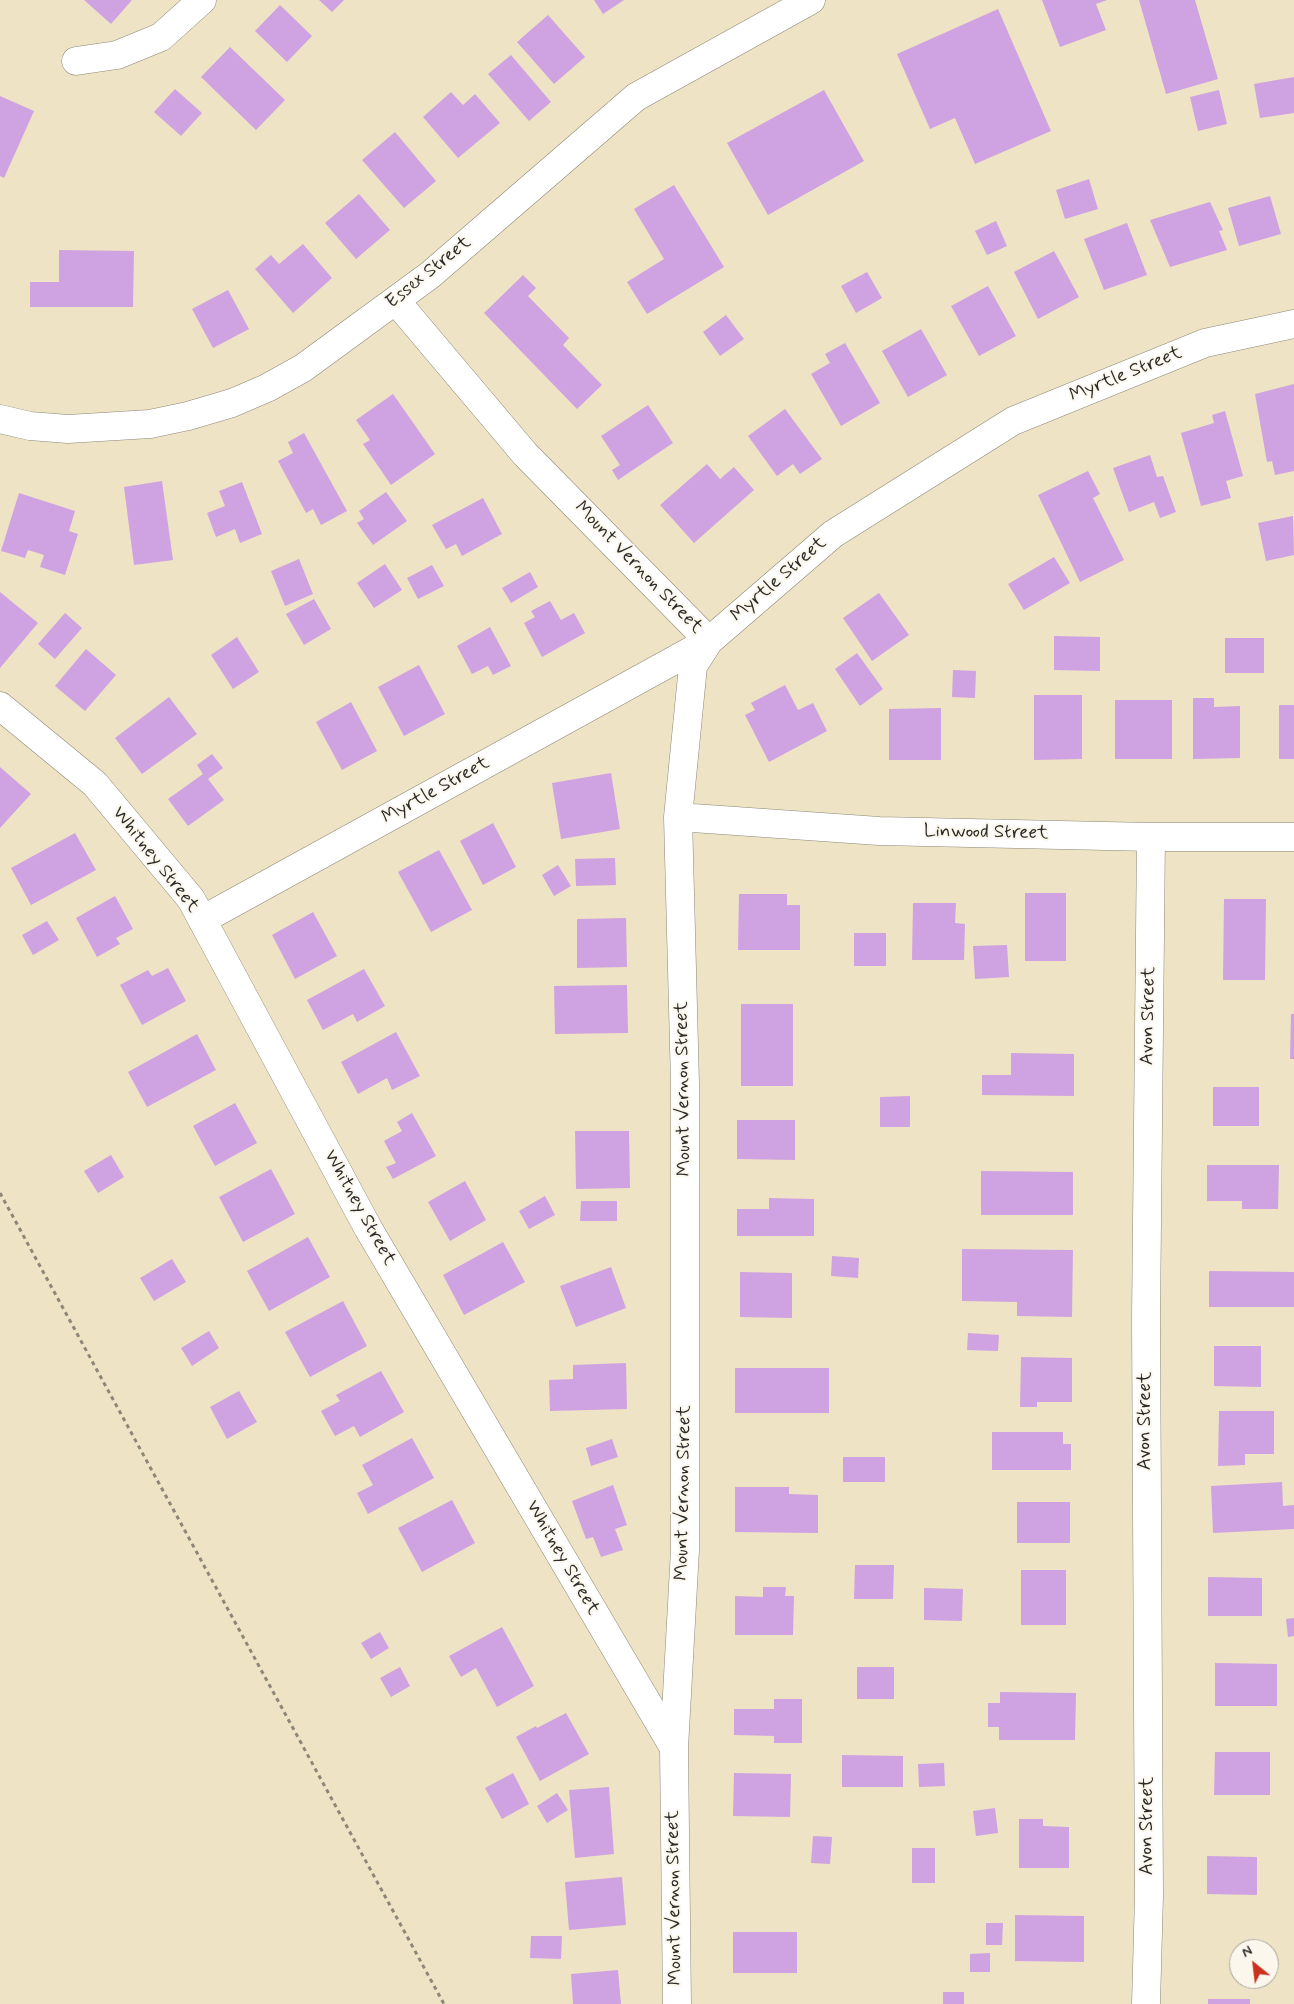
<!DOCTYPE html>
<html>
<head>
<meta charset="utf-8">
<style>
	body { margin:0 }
	#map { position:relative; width:1294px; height:2004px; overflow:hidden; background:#eee3c4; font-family:Mynerve,sans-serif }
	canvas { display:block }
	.north { position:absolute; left:1229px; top:1939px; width:50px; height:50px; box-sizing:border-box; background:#fbf7ec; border:1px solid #a8a59f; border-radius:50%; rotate:331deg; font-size:14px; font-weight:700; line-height:20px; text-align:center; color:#2b2b2b }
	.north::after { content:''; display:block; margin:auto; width:18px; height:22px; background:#c8321e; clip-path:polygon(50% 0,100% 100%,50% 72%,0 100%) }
</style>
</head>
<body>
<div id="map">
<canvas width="1294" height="2004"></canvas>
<div class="north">N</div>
</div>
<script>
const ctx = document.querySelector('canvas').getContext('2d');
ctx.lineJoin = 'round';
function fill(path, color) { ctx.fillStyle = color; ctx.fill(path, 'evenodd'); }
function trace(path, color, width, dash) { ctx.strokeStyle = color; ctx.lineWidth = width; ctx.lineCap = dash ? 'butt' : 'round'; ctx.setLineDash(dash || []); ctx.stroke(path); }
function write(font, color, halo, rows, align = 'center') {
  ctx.font = font + ' Mynerve,sans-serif'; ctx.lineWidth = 4; ctx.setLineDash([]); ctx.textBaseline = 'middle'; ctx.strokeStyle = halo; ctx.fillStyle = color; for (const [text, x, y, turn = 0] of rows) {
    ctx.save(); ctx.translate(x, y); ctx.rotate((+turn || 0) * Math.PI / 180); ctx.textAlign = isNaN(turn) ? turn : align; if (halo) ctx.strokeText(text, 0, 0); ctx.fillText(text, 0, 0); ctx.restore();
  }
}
fill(new Path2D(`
	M 84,0 L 132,0 L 111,24 Z
	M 319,0 L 344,0 L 332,12 Z
	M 594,0 L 624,0 L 603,14 Z
	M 1042,0 L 1107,0 L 1096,4 L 1106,30 L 1060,47 Z
	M 1139,0 L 1195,0 L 1218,79 L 1166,94 Z
	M 280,5 L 312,36 L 287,62 L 255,31 Z
	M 998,9 L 1051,131 L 975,164 L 955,118 L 930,129 L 897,54 Z
	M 548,15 L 585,57 L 554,84 L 517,42 Z
	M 230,47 L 285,100 L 256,130 L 201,77 Z
	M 511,55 L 551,102 L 529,121 L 488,74 Z
	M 1294,77 L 1294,113 L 1260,118 L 1254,84 Z
	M 175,89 L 202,113 L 181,136 L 154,112 Z
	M 824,90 L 864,161 L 768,215 L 727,143 Z
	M 1219,90 L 1227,124 L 1198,131 L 1190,97 Z
	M 451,92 L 463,105 L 475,94 L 500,123 L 458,158 L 423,117 Z
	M 0,96 L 34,111 L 4,178 L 0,176 Z
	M 395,132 L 436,181 L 404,208 L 362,160 Z
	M 1089,179 L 1098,209 L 1065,219 L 1056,190 Z
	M 674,185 L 724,267 L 647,314 L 627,282 L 664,259 L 634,209 Z
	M 359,194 L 390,230 L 356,259 L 325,223 Z
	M 1270,196 L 1281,234 L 1239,246 L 1228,208 Z
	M 1210,202 L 1223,230 L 1219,231 L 1227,250 L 1170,267 L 1150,220 Z
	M 996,221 L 1007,246 L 987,255 L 975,231 Z
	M 1127,223 L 1147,275 L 1104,290 L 1084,239 Z
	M 303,244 L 332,278 L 293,313 L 255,269 L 271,255 L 279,264 Z
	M 59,250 L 134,251 L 133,307 L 30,307 L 30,282 L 59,282 Z
	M 1054,251 L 1079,297 L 1038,319 L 1014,272 Z
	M 867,272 L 882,298 L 856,313 L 841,286 Z
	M 523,275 L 536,288 L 528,296 L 569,338 L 563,345 L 602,385 L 577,409 L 484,313 Z
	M 988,286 L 1016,336 L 979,356 L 951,306 Z
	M 228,290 L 249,329 L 213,348 L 192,309 Z
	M 726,315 L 744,339 L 720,356 L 703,332 Z
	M 921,329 L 947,375 L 908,397 L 882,351 Z
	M 845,343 L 880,403 L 841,426 L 811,374 L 830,363 L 825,354 Z
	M 1294,384 L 1294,471 L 1275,475 L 1272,461 L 1267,462 L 1255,394 Z
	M 393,394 L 435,454 L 391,485 L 363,444 L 370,440 L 356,420 Z
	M 648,405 L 673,443 L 618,480 L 612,470 L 620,465 L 601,436 Z
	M 785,409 L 822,459 L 800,474 L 793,464 L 777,476 L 748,436 Z
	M 1225,411 L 1243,476 L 1226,481 L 1231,498 L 1201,506 L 1181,433 L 1214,423 L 1212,415 Z
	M 304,433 L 347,511 L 321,525 L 313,509 L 306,513 L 278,461 L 293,453 L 288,442 Z
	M 1150,455 L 1157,477 L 1163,476 L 1176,512 L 1160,518 L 1154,502 L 1129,512 L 1113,468 Z
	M 707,464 L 720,479 L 734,467 L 754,490 L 694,543 L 660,505 Z
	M 1088,471 L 1100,494 L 1093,498 L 1124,560 L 1080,582 L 1038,495 Z
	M 162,481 L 173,560 L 134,565 L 124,487 Z
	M 242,482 L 262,534 L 240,543 L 235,529 L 216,537 L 207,513 L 225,506 L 219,491 Z
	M 386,492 L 407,521 L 373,545 L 357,523 L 364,519 L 359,511 Z
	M 19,493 L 75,511 L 69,531 L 78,534 L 65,575 L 40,567 L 44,555 L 28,550 L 25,558 L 1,551 Z
	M 483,498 L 502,534 L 462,556 L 456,544 L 446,549 L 432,525 Z
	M 1293,516 L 1294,555 L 1266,561 L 1258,523 Z
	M 1054,557 L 1070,583 L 1024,610 L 1008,584 Z
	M 299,559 L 313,594 L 285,606 L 271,571 Z
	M 385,564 L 402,590 L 374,608 L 357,583 Z
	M 432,565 L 444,586 L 418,599 L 407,578 Z
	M 530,572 L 538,587 L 511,603 L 502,588 Z
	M 0,592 L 38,623 L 0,668 Z
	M 879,593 L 909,635 L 872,661 L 843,618 Z
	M 314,599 L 331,629 L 304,645 L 286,614 Z
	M 550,601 L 561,620 L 574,613 L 585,633 L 542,657 L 524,623 L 535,617 L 531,611 Z
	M 65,613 L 82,628 L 55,659 L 38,644 Z
	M 490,627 L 511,666 L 493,675 L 488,666 L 472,674 L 457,646 Z
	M 1054,636 L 1100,637 L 1100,671 L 1054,670 Z
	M 237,637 L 259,672 L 233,689 L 211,655 Z
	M 1225,638 L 1264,638 L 1264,673 L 1225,673 Z
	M 86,649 L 116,675 L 85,711 L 55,686 Z
	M 857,653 L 883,689 L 860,706 L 835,669 Z
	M 419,665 L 445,714 L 404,736 L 378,687 Z
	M 953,670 L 976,671 L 975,698 L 952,697 Z
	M 785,685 L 798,710 L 813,703 L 827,731 L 769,762 L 745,715 L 755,710 L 751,703 Z
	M 1034,695 L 1082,695 L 1082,759 L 1034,760 Z
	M 169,697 L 197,734 L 142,774 L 115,738 Z
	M 1193,698 L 1214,698 L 1214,707 L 1240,706 L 1240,758 L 1193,759 Z
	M 1115,700 L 1172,700 L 1172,759 L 1115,759 Z
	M 351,702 L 377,751 L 342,770 L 316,722 Z
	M 1279,705 L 1294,705 L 1294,759 L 1279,759 Z
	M 941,708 L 941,760 L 889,760 L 889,709 Z
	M 212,754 L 223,768 L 208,779 L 224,800 L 188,826 L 168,799 L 203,774 L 197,765 Z
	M 0,767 L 31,794 L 0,828 Z
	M 611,773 L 620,829 L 561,839 L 552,783 Z
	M 493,823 L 516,867 L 483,885 L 460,841 Z
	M 75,833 L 96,870 L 31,905 L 11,868 Z
	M 439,850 L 472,910 L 431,932 L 398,872 Z
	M 615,858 L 616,885 L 576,886 L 575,859 Z
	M 558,865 L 571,886 L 554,896 L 542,875 Z
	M 1025,893 L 1066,893 L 1066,961 L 1025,961 Z
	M 739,894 L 787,894 L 787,905 L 800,905 L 800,950 L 738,950 Z
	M 115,896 L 133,929 L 116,938 L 120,944 L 97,957 L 76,918 Z
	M 1224,899 L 1266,899 L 1265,980 L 1223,980 Z
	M 913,903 L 956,903 L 955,923 L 965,924 L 964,960 L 912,960 Z
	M 313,912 L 337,956 L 295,979 L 272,935 Z
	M 626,918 L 627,967 L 577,968 L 577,919 Z
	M 47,921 L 59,940 L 33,955 L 22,935 Z
	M 854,933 L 886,933 L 886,966 L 854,966 Z
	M 1007,945 L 1009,977 L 975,979 L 973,946 Z
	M 168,968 L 186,1001 L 142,1025 L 120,985 L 148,970 L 152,976 Z
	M 364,969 L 385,1006 L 357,1022 L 353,1014 L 323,1030 L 307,1000 Z
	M 627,985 L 628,1033 L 555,1034 L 554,986 Z
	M 741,1004 L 793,1004 L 793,1086 L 741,1086 Z
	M 1291,1014 L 1294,1014 L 1294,1059 L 1290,1059 Z
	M 396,1032 L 420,1076 L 392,1090 L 387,1078 L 358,1094 L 341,1062 Z
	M 197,1034 L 216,1070 L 147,1107 L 128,1072 Z
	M 1011,1053 L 1074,1054 L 1074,1096 L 982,1095 L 982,1075 L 1011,1075 Z
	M 1213,1087 L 1259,1087 L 1259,1126 L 1213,1126 Z
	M 910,1096 L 910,1127 L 880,1127 L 880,1097 Z
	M 235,1103 L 257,1143 L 215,1166 L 193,1126 Z
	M 412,1113 L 436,1156 L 393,1179 L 386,1167 L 396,1163 L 384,1141 L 402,1131 L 397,1122 Z
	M 737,1120 L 795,1120 L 795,1160 L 737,1159 Z
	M 575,1131 L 629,1131 L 630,1188 L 576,1189 Z
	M 111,1155 L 124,1177 L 98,1193 L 84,1171 Z
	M 1207,1165 L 1279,1165 L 1278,1209 L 1242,1209 L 1242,1201 L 1207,1201 Z
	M 271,1169 L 295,1214 L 243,1242 L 219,1197 Z
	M 981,1171 L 1073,1172 L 1073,1215 L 981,1215 Z
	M 465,1181 L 486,1220 L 450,1241 L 428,1202 Z
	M 545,1196 L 555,1215 L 529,1229 L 519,1211 Z
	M 769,1198 L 814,1199 L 814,1236 L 737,1236 L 737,1209 L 769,1209 Z
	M 581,1201 L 617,1201 L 617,1221 L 580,1221 Z
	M 308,1237 L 330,1277 L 269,1311 L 247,1271 Z
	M 503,1242 L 525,1282 L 464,1315 L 443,1275 Z
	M 962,1249 L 1073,1250 L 1072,1317 L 1017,1316 L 1017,1302 L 962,1301 Z
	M 832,1256 L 859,1258 L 858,1278 L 831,1276 Z
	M 172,1259 L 186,1282 L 154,1301 L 140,1278 Z
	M 611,1267 L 626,1308 L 576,1327 L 560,1286 Z
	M 1209,1271 L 1294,1272 L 1294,1307 L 1209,1307 Z
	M 740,1272 L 792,1273 L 792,1318 L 740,1317 Z
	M 343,1301 L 367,1346 L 310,1377 L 285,1332 Z
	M 209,1331 L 219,1348 L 192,1366 L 181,1348 Z
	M 968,1333 L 999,1335 L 998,1351 L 967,1350 Z
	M 1214,1346 L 1261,1346 L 1261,1387 L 1214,1386 Z
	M 1021,1357 L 1072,1358 L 1072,1402 L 1037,1402 L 1037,1407 L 1020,1407 Z
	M 626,1363 L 627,1409 L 550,1411 L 549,1380 L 573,1379 L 573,1365 Z
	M 735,1368 L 829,1368 L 829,1413 L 735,1413 Z
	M 381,1371 L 404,1412 L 360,1437 L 354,1426 L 335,1436 L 321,1411 L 340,1401 L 336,1395 Z
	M 239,1391 L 257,1422 L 227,1439 L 210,1407 Z
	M 1219,1411 L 1274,1411 L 1274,1454 L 1245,1454 L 1245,1465 L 1218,1466 Z
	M 992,1432 L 1063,1432 L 1063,1444 L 1071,1444 L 1071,1470 L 992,1470 Z
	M 412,1438 L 434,1478 L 368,1514 L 357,1493 L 373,1485 L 362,1465 Z
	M 612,1439 L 618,1457 L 591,1466 L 586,1448 Z
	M 843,1457 L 885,1457 L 885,1482 L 843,1482 Z
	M 1282,1482 L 1283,1506 L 1294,1505 L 1294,1529 L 1213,1533 L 1211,1486 Z
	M 613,1485 L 627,1525 L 615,1529 L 623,1550 L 601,1557 L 593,1537 L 586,1539 L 572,1501 Z
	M 735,1487 L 789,1487 L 789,1494 L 818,1495 L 818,1533 L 735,1532 Z
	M 452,1500 L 475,1543 L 422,1572 L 398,1528 Z
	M 1017,1502 L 1070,1502 L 1070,1543 L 1017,1543 Z
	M 855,1565 L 894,1565 L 893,1599 L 854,1599 Z
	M 1021,1570 L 1066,1570 L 1066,1625 L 1021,1625 Z
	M 1208,1577 L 1262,1578 L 1262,1616 L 1208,1616 Z
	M 763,1587 L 786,1587 L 785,1596 L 794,1596 L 793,1635 L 735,1635 L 735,1596 L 763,1597 Z
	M 924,1588 L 963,1589 L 962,1621 L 924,1620 Z
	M 1294,1618 L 1294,1636 L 1288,1637 L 1286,1619 Z
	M 502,1627 L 534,1686 L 497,1707 L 476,1668 L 461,1677 L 449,1656 Z
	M 380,1632 L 389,1648 L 371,1659 L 361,1643 Z
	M 1215,1663 L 1277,1664 L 1277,1706 L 1215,1706 Z
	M 400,1667 L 410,1686 L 391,1697 L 380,1678 Z
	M 857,1667 L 894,1667 L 894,1699 L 857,1699 Z
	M 1000,1692 L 1076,1693 L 1075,1740 L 999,1740 L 999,1727 L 988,1727 L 988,1703 L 1000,1703 Z
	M 774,1699 L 802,1699 L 802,1743 L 774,1743 L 774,1736 L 734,1735 L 734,1709 L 774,1709 Z
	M 566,1713 L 589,1754 L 540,1781 L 516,1737 L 536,1726 L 537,1728 Z
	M 1215,1752 L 1270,1752 L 1270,1795 L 1214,1795 Z
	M 842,1755 L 903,1756 L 903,1787 L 842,1787 Z
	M 944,1763 L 945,1786 L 919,1787 L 918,1764 Z
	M 513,1773 L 529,1804 L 502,1819 L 485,1788 Z
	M 734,1773 L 791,1774 L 790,1817 L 733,1816 Z
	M 609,1787 L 614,1854 L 575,1858 L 569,1790 Z
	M 557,1793 L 568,1810 L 547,1823 L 537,1806 Z
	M 995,1808 L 998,1833 L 976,1836 L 973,1811 Z
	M 1019,1819 L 1043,1819 L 1043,1826 L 1069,1827 L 1069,1868 L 1019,1868 Z
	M 813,1836 L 832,1837 L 830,1864 L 811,1863 Z
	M 912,1848 L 935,1848 L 935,1883 L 912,1883 Z
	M 1207,1856 L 1257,1857 L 1257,1895 L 1207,1894 Z
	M 622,1877 L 626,1925 L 569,1930 L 565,1882 Z
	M 1015,1915 L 1084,1916 L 1084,1962 L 1015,1961 Z
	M 986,1923 L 1003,1923 L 1002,1945 L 986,1945 Z
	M 733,1932 L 797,1932 L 797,1973 L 733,1973 Z
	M 531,1936 L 562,1936 L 561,1959 L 530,1958 Z
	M 990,1953 L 990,1972 L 970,1972 L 970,1954 Z
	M 618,1970 L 621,2004 L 573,2004 L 571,1974 Z
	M 943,1992 L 964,1992 L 964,2004 L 943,2004 Z
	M 1208,1999 L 1250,1999 L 1250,2004 L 1208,2004 Z`), '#cfa3e1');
const street = new Path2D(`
	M 76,61 L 117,55 L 161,37 L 202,0
	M 396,301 L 525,454 L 709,641 L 693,666 L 678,817 L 685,1084 L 685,1550 L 674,1748 L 677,2004
	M 0,706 L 95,784 L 191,899 L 368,1228 L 674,1748
	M 678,817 L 879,831 L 1151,837 L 1294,837
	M 202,920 L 709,641 L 833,534 L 1013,421 L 1205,343 L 1294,324
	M 1146,2004 L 1149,1895 L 1146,1318 L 1151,837`);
const secondary = new Path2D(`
	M 0,419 L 30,426 L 68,429 L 150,424 L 188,416 L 232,403 L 267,388 L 303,368 L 430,275 L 636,97 L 811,0`);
trace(street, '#8c8778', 29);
trace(secondary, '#8c8778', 29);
trace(new Path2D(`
	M 0,1193 L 444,2004`), '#8c8778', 3, [4, 4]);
trace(street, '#fff', 28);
trace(secondary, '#fff', 28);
write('19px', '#2b2b2b', '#fbf7ec', [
	["Essex Street",429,273,-39],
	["Myrtle Street",1126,375,-22],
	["Mount Vernon Street",638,568,46],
	["Myrtle Street",779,580,-41],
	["Myrtle Street",436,791,-29],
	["Linwood Street",986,833,1],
	["Whitney Street",155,860,52],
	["Avon Street",1149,1016,-89],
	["Mount Vernon Street",684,1089,-91],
	["Whitney Street",359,1208,61],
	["Avon Street",1146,1421,-90],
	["Mount Vernon Street",684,1493,-89],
	["Whitney Street",562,1558,60],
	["Avon Street",1148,1826,-90],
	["Mount Vernon Street",675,1898,-91]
]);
</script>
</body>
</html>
